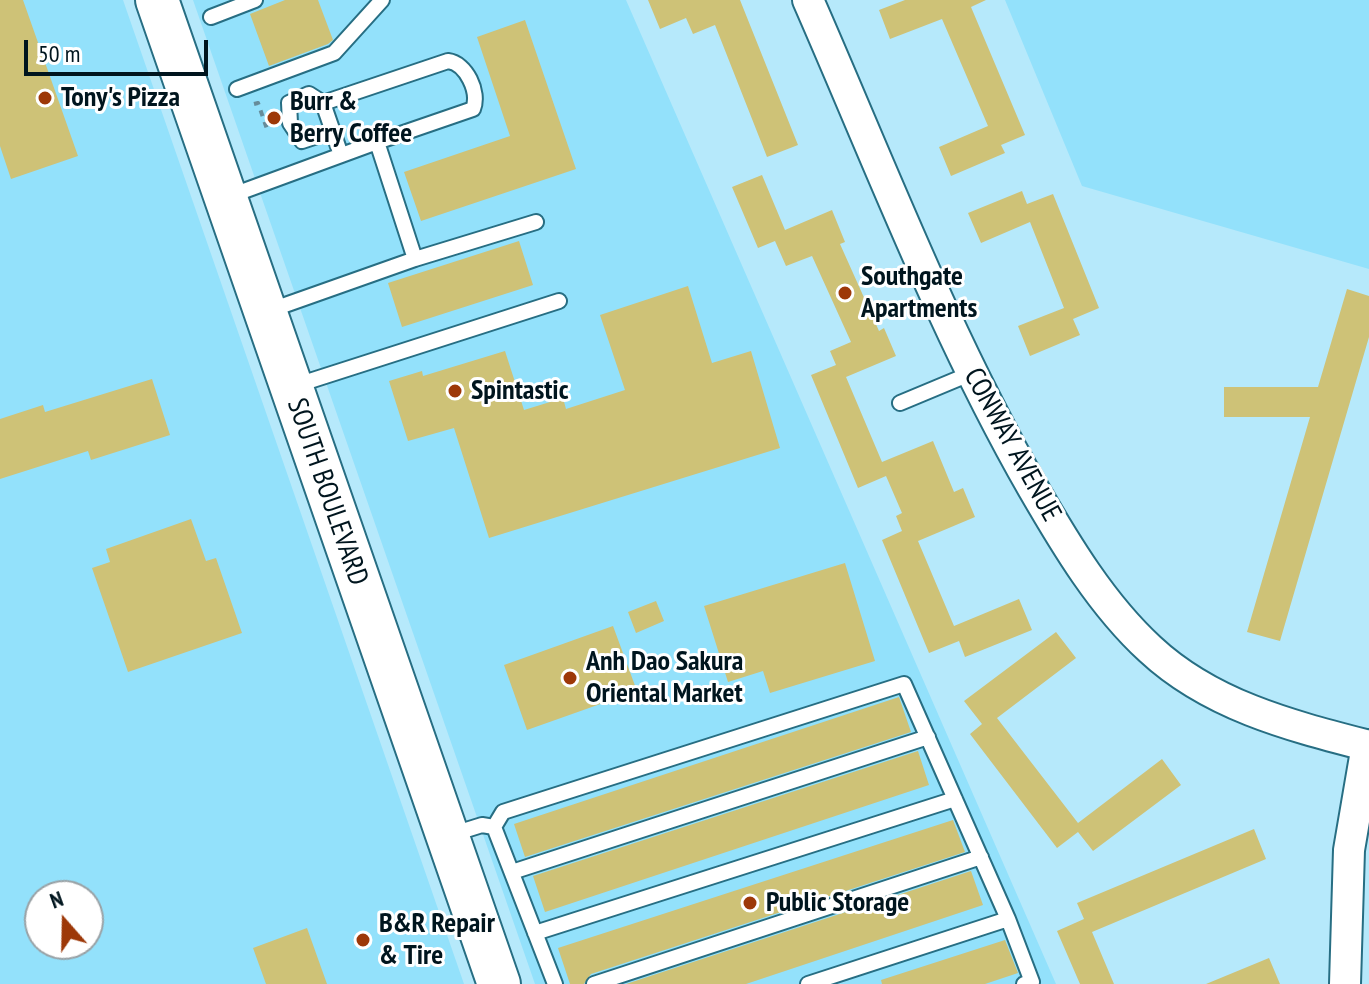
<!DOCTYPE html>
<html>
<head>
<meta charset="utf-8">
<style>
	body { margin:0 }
	#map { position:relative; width:1369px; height:984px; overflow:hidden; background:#b6e9fb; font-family:"PT Sans Narrow",sans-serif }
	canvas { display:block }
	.north { position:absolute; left:24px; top:880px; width:80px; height:80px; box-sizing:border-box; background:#fff; border:2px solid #99a1a5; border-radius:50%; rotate:340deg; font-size:22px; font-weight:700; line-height:32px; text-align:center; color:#00151e }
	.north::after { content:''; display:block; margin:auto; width:28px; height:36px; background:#9d3808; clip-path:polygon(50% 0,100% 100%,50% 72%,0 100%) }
	.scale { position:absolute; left:24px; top:40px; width:184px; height:36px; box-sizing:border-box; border:4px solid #00151e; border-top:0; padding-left:10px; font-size:24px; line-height:28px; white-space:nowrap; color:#00151e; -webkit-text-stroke:6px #fff; paint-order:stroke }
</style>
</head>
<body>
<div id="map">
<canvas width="1369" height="984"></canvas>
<div class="north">N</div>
<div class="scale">50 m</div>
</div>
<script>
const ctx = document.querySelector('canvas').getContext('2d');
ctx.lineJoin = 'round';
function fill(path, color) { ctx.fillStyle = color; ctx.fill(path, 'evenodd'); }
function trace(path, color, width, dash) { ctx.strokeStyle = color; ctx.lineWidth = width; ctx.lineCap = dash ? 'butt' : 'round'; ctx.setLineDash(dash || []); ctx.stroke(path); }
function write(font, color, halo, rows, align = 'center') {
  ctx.font = font + ' "PT Sans Narrow",sans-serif'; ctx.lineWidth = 6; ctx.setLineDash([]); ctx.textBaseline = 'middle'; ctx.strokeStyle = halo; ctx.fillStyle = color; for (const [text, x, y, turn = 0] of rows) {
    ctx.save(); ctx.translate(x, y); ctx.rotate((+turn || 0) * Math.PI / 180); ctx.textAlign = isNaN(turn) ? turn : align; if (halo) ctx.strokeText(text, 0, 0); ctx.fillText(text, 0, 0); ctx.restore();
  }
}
fill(new Path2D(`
	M 0,0 L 123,0 L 464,984 L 0,984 ZM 40,896 L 88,896 L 88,944 L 40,944 Z
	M 193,0 L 626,0 L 1056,984 L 535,984 Z
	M 1005,0 L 1369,0 L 1369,269 L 1082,186 Z`), '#93e1fb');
fill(new Path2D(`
	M 0,0 L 23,0 L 78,156 L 11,179 L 0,146 Z
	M 285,0 L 318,0 L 333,40 L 328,44 L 269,66 L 250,14 Z
	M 648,0 L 740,0 L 798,145 L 767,157 L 715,25 L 693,34 L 686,18 L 660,29 Z
	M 905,0 L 986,0 L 971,7 L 1025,135 L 1001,145 L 1005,153 L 951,176 L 939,147 L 988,126 L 942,19 L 890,39 L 879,10 Z
	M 525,20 L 576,169 L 421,221 L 404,172 L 510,136 L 477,37 Z
	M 762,175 L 785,230 L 832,210 L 845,242 L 840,244 L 879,331 L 884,328 L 896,356 L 846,377 L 882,462 L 933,441 L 954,492 L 963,488 L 975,517 L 918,541 L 954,626 L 1019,599 L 1032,630 L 965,657 L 959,641 L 929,653 L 882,540 L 902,531 L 896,516 L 902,513 L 886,476 L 858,488 L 811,375 L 836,365 L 830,351 L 851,342 L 812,256 L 786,266 L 775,241 L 758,248 L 732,187 Z
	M 1022,191 L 1027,204 L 1053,194 L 1099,308 L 1073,319 L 1080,335 L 1030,356 L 1018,326 L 1064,308 L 1030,222 L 981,243 L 968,213 Z
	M 519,241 L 533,285 L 402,327 L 388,283 Z
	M 688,286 L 712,363 L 751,351 L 780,448 L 489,538 L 454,428 L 408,441 L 389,381 L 422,371 L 423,376 L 505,351 L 524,410 L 563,398 L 566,409 L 625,390 L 600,315 Z
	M 1347,289 L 1369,296 L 1369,337 L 1280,641 L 1247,632 L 1310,417 L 1224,417 L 1224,387 L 1318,387 Z
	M 152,379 L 170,435 L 91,460 L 88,451 L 0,479 L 0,419 L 43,405 L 45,412 Z
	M 191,519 L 206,561 L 216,558 L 242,633 L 128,672 L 92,568 L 110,562 L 106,549 Z
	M 845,563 L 875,661 L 770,693 L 763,671 L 728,682 L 704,606 Z
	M 656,601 L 664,621 L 636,633 L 628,612 Z
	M 613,626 L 637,691 L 527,730 L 504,665 Z
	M 1056,632 L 1076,658 L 997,718 L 1078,823 L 1162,759 L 1181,785 L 1093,851 L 1078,832 L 1057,848 L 970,734 L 982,724 L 964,701 Z
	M 899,697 L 911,732 L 525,857 L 514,824 Z
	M 918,751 L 929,785 L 545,912 L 533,876 Z
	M 953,820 L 965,852 L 591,974 L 584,984 L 570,984 L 558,948 Z
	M 1254,829 L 1266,859 L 1092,932 L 1114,984 L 1080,984 L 1057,931 L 1084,919 L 1077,903 Z
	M 971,871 L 983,905 L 746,984 L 626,984 Z
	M 307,928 L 327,984 L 266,984 L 253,948 Z
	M 1005,940 L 1018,973 L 985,984 L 882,984 L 881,980 Z
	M 1269,958 L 1280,984 L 1206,984 Z`), '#cec277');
const service = new Path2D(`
	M 211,17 L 255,0
	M 237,89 L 334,53 L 382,0
	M 323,103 L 309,94 L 289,103 L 290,123 L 302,141 L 332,131
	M 341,155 L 323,103 L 448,61 C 466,63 480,92 473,109 L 377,142
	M 230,196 L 377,142 L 415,259 L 268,311
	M 415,259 L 536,222
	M 294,386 L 559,301
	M 900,403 L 972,373
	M 494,827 L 503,812 L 904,684 L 1008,919 L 1032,982 L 1024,984
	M 450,835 L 482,825 L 494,827 L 555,984
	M 512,872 L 928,737
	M 535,933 L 955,799
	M 594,984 L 981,857
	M 808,984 L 1008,919`);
const minor = new Path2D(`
	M 808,0 C 880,164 944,333 1033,488 C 1066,545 1102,605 1150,649 C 1211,706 1292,726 1369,746
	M 1345,984 L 1349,850 L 1367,745`);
const secondary = new Path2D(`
	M 157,0 L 499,984`);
trace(service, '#276e83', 18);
trace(minor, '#276e83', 34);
trace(secondary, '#276e83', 46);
trace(new Path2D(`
	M 254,104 L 258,103 L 268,132`), '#668c9a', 4, [6, 6]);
trace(service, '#fff', 14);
trace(minor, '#fff', 30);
trace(secondary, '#fff', 42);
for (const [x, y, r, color] of [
	[45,98,8,"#9d3808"],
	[274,118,8,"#9d3808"],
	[845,293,8,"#9d3808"],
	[455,391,8,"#9d3808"],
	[570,678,8,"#9d3808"],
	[750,903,8,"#9d3808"],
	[363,940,8,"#9d3808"]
]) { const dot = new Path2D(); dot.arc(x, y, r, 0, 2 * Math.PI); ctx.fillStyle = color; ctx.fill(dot); trace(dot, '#fff', 3); }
write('bold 28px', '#00151e', '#fff', [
	["Tony's Pizza",61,98],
	["Burr &",290,102],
	["Berry Coffee",290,134],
	["Southgate",861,277],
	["Apartments",861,309],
	["Spintastic",471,391],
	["Anh Dao Sakura",586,662],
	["Oriental Market",586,694],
	["Public Storage",766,903],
	["B&R Repair",379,924],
	["& Tire",379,956]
], 'left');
write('28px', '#00151e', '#fff', [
	["CONWAY AVENUE",1012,445,61],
	["SOUTH BOULEVARD",327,492,71]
]);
</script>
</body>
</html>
